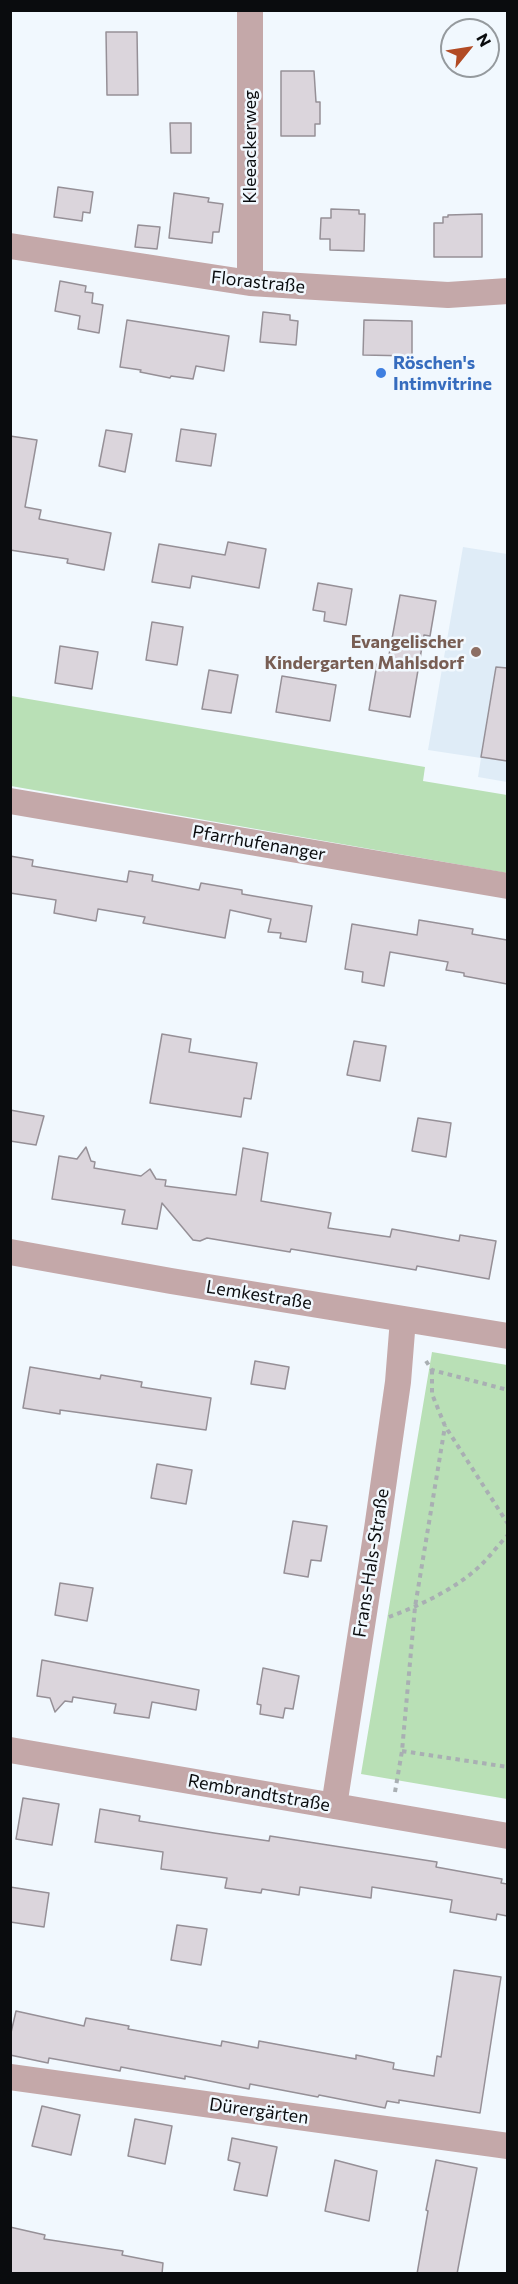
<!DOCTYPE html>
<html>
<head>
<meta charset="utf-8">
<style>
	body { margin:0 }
	#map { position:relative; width:518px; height:2284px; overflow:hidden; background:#f1f8fe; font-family:Commissioner,sans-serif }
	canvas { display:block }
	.frame { position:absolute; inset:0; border:12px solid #0a0c0e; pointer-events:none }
	.north { position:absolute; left:440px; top:18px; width:60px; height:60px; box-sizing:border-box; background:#f1f8fe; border:2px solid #959a9e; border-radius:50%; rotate:60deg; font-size:16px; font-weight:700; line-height:24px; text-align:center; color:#0a0c0e }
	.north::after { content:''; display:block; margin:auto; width:21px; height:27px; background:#b24b25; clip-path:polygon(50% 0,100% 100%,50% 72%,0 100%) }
</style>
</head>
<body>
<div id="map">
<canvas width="518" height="2284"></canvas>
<div class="frame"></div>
<div class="north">N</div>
</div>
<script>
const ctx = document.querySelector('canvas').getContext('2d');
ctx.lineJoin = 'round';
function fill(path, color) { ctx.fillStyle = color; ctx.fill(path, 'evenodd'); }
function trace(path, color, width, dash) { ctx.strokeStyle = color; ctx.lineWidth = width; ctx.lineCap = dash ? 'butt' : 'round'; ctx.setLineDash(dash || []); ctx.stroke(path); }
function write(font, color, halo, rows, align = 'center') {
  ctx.font = font + ' Commissioner,sans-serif'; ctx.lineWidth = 5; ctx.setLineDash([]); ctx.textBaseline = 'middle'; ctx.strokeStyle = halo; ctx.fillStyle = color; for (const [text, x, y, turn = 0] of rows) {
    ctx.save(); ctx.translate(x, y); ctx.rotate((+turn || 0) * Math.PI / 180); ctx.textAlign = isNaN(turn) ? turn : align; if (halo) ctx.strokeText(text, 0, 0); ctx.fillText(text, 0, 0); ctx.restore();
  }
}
fill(new Path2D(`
	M 463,547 L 507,554 L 507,782 L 478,777 L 481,758 L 428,750 Z`), '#dfecf7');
fill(new Path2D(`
	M 11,696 L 425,767 L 423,781 L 507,795 L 507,873 L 11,786 Z
	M 432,1352 L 507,1365 L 507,1799 L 361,1774 Z`), '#b9e0b6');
const building = new Path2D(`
	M 106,32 L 137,32 L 138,95 L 107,95 Z
	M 281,71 L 314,71 L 316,102 L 320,102 L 320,124 L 315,124 L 315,136 L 281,136 Z
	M 170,123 L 191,123 L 191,153 L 171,153 Z
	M 58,187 L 93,192 L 90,213 L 83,212 L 82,221 L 54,217 Z
	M 174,193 L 209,198 L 208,202 L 223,204 L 219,232 L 213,232 L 212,243 L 169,238 Z
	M 331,209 L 359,210 L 359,214 L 365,214 L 364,251 L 330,250 L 330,239 L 320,239 L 321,218 L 331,218 Z
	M 482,214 L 482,257 L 434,257 L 434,223 L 443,223 L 443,217 L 448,217 L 448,215 Z
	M 138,225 L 160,227 L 157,249 L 135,247 Z
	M 60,281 L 86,286 L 85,292 L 93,293 L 92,303 L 103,305 L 99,333 L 78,329 L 80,316 L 55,311 Z
	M 263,312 L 290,315 L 290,320 L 298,321 L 296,345 L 260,342 Z
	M 127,320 L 229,336 L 224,371 L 196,366 L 193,379 L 171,376 L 170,378 L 140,372 L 141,370 L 120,367 Z
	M 364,320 L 412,321 L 412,356 L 363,355 Z
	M 181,429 L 216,434 L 211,466 L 176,461 Z
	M 106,430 L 132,434 L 125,472 L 99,466 Z
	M 10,436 L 37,440 L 25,507 L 41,510 L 39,519 L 111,533 L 104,570 L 67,563 L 68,559 L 10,550 Z
	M 228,542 L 266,549 L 259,588 L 192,576 L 190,588 L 152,582 L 159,544 L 225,555 Z
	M 318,583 L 352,589 L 346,625 L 324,621 L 325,612 L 313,610 Z
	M 400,595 L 436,601 L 430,636 L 424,635 L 410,717 L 369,710 L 377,664 L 387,666 Z
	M 152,622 L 183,627 L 177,665 L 146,660 Z
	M 60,646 L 98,652 L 92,689 L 55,683 Z
	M 496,667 L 507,668 L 507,761 L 481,757 Z
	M 209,670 L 238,675 L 231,713 L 202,709 Z
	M 282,676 L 336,685 L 330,721 L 276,712 Z
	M 10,856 L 33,860 L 32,866 L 127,882 L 129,871 L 153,875 L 152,881 L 199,890 L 201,883 L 242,890 L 242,894 L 312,906 L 306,942 L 280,938 L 281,933 L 268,932 L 271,919 L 230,910 L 225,938 L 143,923 L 145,917 L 98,909 L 96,921 L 54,913 L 56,900 L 10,893 Z
	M 419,920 L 473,929 L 472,934 L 507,940 L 507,984 L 464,976 L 464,973 L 446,970 L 448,962 L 390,952 L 384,986 L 362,982 L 363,972 L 345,969 L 352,924 L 417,935 Z
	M 162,1034 L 191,1039 L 189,1052 L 257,1063 L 251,1099 L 244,1098 L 241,1117 L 150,1103 Z
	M 354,1041 L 386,1046 L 380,1081 L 347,1075 Z
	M 10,1110 L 44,1116 L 36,1145 L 10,1141 Z
	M 418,1118 L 451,1123 L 446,1157 L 412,1151 Z
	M 86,1147 L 91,1161 L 95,1162 L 94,1168 L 141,1176 L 150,1169 L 156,1179 L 166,1180 L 165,1186 L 236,1195 L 243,1148 L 268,1153 L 261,1201 L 331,1213 L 328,1228 L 390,1237 L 392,1229 L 459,1241 L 460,1235 L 496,1241 L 489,1279 L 417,1266 L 416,1270 L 291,1249 L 290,1252 L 207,1238 L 200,1241 L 193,1240 L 162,1203 L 157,1229 L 122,1224 L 125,1210 L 52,1199 L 59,1156 L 77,1159 Z
	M 255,1361 L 289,1367 L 285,1389 L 251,1384 Z
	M 30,1367 L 100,1379 L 101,1375 L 142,1382 L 141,1387 L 211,1398 L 206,1430 L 60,1410 L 60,1414 L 23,1408 Z
	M 157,1464 L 192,1470 L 186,1504 L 151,1498 Z
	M 293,1521 L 327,1526 L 321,1561 L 311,1560 L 308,1577 L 284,1573 Z
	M 60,1583 L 93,1588 L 87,1621 L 55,1615 Z
	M 42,1660 L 199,1690 L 196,1710 L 152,1702 L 149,1718 L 114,1713 L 116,1704 L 73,1697 L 72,1702 L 65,1701 L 55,1712 L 50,1698 L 37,1696 Z
	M 263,1668 L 299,1676 L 293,1709 L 285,1708 L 283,1718 L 260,1714 L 261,1705 L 257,1704 Z
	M 23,1798 L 59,1804 L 52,1845 L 16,1839 Z
	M 100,1809 L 140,1816 L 139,1821 L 214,1833 L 269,1841 L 270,1836 L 437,1862 L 436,1867 L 502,1879 L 501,1883 L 507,1884 L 507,1916 L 497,1914 L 496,1920 L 450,1912 L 452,1900 L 372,1887 L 371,1898 L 300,1887 L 299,1895 L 262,1889 L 261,1893 L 225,1888 L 227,1878 L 161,1869 L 163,1852 L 95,1842 Z
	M 10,1887 L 49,1893 L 44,1927 L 10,1922 Z
	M 177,1925 L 207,1929 L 201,1965 L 171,1960 Z
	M 454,1970 L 501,1977 L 480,2113 L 399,2100 L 399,2103 L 387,2101 L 385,2108 L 319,2095 L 318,2097 L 250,2084 L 249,2089 L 185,2076 L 185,2079 L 121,2067 L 120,2071 L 49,2058 L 48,2063 L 10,2055 L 10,2037 L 16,2011 L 84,2026 L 86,2018 L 129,2026 L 128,2029 L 221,2046 L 222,2041 L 258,2048 L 259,2041 L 356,2059 L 356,2055 L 394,2063 L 393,2069 L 434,2076 L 437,2056 L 441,2057 Z
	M 42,2106 L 80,2115 L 71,2155 L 32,2146 Z
	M 135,2119 L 172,2126 L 165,2164 L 128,2156 Z
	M 232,2138 L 277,2147 L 267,2196 L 234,2190 L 240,2163 L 228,2160 Z
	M 335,2160 L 377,2171 L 369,2221 L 325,2211 Z
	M 436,2160 L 477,2168 L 457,2274 L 417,2274 L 428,2211 L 426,2210 Z
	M 10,2227 L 45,2235 L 44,2239 L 123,2251 L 122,2255 L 163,2263 L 162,2274 L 10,2274 Z`);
fill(building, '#dbd5dc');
trace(building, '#969097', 1.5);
trace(new Path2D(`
	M 426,1361 L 432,1370 L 508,1390
	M 432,1370 L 432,1394 L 445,1426 L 508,1524
	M 389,1617 C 421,1605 458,1588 483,1563 C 491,1555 499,1544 508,1535
	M 402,1751 L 508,1767
	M 395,1792 L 402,1751 L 415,1607 L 445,1426`), '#a9afb3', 4, [4.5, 4.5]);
trace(new Path2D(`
	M 10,246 L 250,283 L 448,295 L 508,291
	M 250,283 L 250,10
	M 10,801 L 508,886
	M 10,1252 L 171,1281 L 508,1336
	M 10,1750 L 508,1836
	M 334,1806 L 377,1529 L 398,1382 L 403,1319
	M 10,2077 L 508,2146`), '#c4a8a9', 26);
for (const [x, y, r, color] of [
	[381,373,6,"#3f7fe0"],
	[476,652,6,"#8d6e63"]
]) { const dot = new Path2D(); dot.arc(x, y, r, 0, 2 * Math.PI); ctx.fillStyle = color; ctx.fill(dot); trace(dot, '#f1f8fe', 2); }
write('18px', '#0a0c0e', '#f1f8fe', [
	["Kleeackerweg",250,147,-90],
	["Florastraße",258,282,6],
	["Pfarrhufenanger",259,843,10],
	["Lemkestraße",259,1295,9],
	["Frans-Hals-Straße",371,1563,-81],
	["Rembrandtstraße",259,1793,10],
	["Dürergärten",259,2111,8]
]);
write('bold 18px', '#366cbe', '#f1f8fe', [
	["Röschen's",393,363],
	["Intimvitrine",393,384]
], 'left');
write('bold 18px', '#785e54', '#f1f8fe', [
	["Evangelischer",464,642],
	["Kindergarten Mahlsdorf",464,663]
], 'right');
</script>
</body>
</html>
